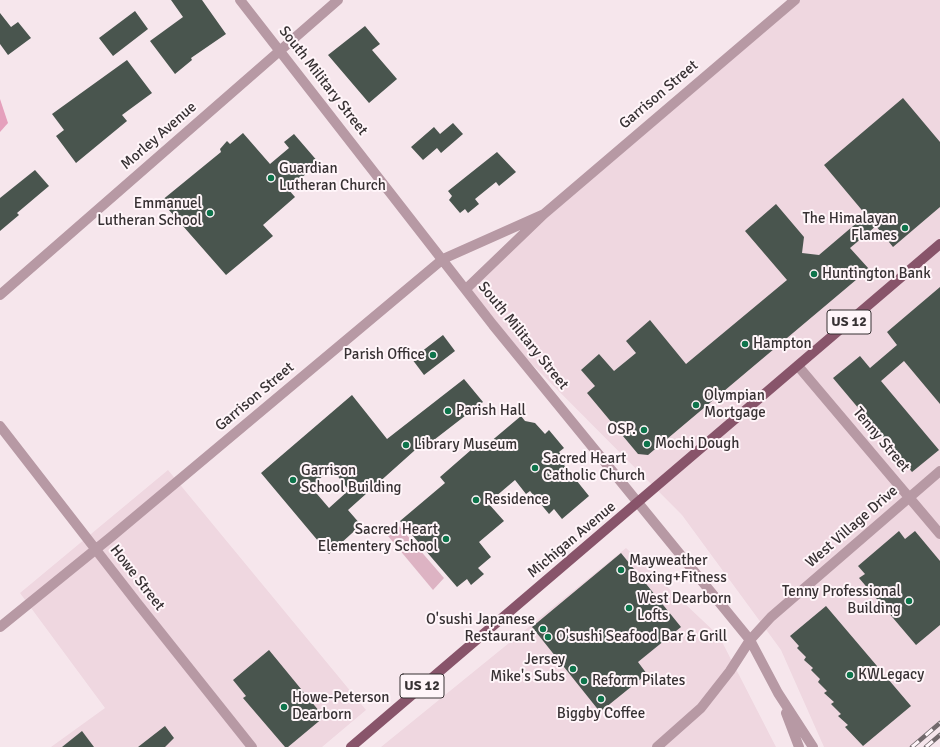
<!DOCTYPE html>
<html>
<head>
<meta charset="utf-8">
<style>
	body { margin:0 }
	canvas { display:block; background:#f6e6ec }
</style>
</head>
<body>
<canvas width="940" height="747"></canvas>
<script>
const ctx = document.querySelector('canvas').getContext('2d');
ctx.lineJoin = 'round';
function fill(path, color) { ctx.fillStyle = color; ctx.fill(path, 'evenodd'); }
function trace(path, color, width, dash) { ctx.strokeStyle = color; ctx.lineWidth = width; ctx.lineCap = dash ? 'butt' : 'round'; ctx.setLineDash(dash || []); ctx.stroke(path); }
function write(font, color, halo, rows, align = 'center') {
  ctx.font = font + ' Signika,sans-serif'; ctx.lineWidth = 4; ctx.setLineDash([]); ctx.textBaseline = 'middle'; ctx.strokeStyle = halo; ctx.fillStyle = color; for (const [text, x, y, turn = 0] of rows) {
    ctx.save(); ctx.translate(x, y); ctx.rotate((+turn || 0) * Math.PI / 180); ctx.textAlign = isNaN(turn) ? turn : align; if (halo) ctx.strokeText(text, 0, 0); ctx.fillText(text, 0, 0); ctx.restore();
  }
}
fill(new Path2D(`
	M 795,0 L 940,0 L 940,720 L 909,747 L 824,747 L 781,650 L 682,515 L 493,325 L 466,289 Z
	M 168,470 L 366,710 L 322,747 L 51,747 L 105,708 L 20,593 Z
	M 626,548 L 719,636 L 776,747 L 381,747 Z`), '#efd7e0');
fill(new Path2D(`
	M 399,526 L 444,578 L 433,590 L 388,536 Z`), '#ddb3c3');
fill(new Path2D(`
	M 0,99 L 8,123 L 0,132 Z`), '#e5a0bc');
fill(new Path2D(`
	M 171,0 L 202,0 L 226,34 L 191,58 L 192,60 L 175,74 L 150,41 L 183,17 Z
	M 135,11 L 148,29 L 113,56 L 99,38 Z
	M 0,13 L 11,27 L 18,22 L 31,38 L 8,55 L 0,44 Z
	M 365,26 L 380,44 L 372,50 L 397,79 L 369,103 L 328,55 Z
	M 127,60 L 152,93 L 122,115 L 127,121 L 76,163 L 56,136 L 64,130 L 52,114 Z
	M 903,98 L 940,142 L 940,207 L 893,247 L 876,226 L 850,248 L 869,269 L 648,455 L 638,454 L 587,393 L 595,386 L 581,370 L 599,354 L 614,371 L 636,353 L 626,341 L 650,320 L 686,364 L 787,280 L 745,231 L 776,204 L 804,237 L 802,253 L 819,255 L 866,215 L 824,165 Z
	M 453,123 L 463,134 L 441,153 L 437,148 L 423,160 L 411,147 L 434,127 L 440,134 Z
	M 243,133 L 270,164 L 289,148 L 284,142 L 294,134 L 319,163 L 288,189 L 295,197 L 263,225 L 273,236 L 226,275 L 161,201 L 221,152 L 220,149 L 227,141 L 230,144 Z
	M 497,152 L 516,172 L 499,186 L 496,182 L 475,199 L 479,204 L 468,213 L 465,209 L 460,213 L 449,200 L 452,196 L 448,191 Z
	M 35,170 L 49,186 L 17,213 L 19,215 L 0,231 L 0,198 Z
	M 940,287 L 940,404 L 904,361 L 881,381 L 939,450 L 912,472 L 833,378 L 860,356 L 870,368 L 897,345 L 887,332 Z
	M 443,335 L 455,351 L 424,375 L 412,359 Z
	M 464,379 L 483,402 L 430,443 L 428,439 L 414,451 L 348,510 L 361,525 L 329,554 L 261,473 L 352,395 L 387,439 ZM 331,468 L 349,490 L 329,508 L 311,487 Z
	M 521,416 L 525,421 L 535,423 L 545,434 L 549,430 L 564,448 L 559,452 L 567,462 L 564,465 L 589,496 L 562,519 L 554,509 L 549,514 L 530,491 L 526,494 L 515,480 L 488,503 L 504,521 L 479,542 L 491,557 L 478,568 L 484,574 L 471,585 L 467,579 L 457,587 L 400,521 L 445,483 L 440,477 L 479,443 L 483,448 Z
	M 899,531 L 905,539 L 915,531 L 940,561 L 940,625 L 916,645 L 859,578 L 865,574 L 858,566 Z
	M 621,553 L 681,627 L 638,662 L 647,674 L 600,712 L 532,627 Z
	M 826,606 L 911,706 L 863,746 L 845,727 L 848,725 L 838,716 L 841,714 L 831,704 L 834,702 L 824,693 L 827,691 L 818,682 L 820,679 L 811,670 L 813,668 L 804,660 L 806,657 L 797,648 L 799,646 L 790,636 Z
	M 269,650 L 324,717 L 288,747 L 285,747 L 243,698 L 246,696 L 233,680 Z
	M 165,726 L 174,738 L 165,747 L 138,747 Z
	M 82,731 L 94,747 L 62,747 Z`), '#49554e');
trace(new Path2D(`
	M 240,0 L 493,325 L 750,640 L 778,693 L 813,747
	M 466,289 L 544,214 L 795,0
	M 0,295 L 338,0
	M 798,366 L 940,534
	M 0,426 L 138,604 L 252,747
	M 0,627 L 111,537 L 443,259 L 544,214
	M 786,713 L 799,747
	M 657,747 L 701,708 L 730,671 L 750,640 L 771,617 L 940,471`), '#b799a4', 10);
trace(new Path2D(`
	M 351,747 L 940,244`), '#88546a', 10);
const rail = new Path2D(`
	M 912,747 L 940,723
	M 926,747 L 940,735`);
trace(rail, '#72696c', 4.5);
trace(rail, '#fff5f9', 3, [9]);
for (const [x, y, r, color] of [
	[271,178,4,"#0e744b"],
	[210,213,4,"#0e744b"],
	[905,228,4,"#0e744b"],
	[814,274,4,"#0e744b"],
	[745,344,4,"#0e744b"],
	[433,355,4,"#0e744b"],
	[696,405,4,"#0e744b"],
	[448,411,4,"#0e744b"],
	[644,430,4,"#0e744b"],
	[647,444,4,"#0e744b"],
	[406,445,4,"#0e744b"],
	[535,468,4,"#0e744b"],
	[293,480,4,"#0e744b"],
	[476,500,4,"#0e744b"],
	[446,539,4,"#0e744b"],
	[621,570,4,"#0e744b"],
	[909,601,4,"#0e744b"],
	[629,608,4,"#0e744b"],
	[543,629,4,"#0e744b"],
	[548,637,4,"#0e744b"],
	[573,669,4,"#0e744b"],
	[850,675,4,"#0e744b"],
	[584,681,4,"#0e744b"],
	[601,699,4,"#0e744b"],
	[284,707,4,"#0e744b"]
]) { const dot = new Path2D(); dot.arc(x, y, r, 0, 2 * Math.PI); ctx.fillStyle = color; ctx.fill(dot); trace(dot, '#fff5f9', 1.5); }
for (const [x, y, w] of [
	[849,322,44],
	[422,686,44]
]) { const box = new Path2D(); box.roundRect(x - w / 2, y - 12, w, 24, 3); ctx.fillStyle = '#fff5f9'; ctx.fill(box); trace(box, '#373133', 1); }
write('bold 14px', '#373133', null, [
	["US 12",849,322],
	["US 12",422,686]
]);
write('15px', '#373133', '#fff5f9', [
	["South Military Street",323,81,52],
	["Garrison Street",659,95,-40],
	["Morley Avenue",159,136,-41],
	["South Military Street",523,336,51],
	["Garrison Street",255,397,-40],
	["Tenny Street",881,440,50],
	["West Village Drive",852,527,-41],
	["Michigan Avenue",572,540,-40],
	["Howe Street",137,578,52]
]);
write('15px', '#373133', '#fff5f9', [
	["Guardian",279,169],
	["Lutheran Church",279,186],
	["Emmanuel",202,204,"right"],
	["Lutheran School",202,221,"right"],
	["The Himalayan",897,219,"right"],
	["Flames",897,236,"right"],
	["Huntington Bank",822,274],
	["Hampton",753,344],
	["Parish Office",425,355,"right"],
	["Olympian",704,396],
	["Mortgage",704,413],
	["Parish Hall",456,411],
	["OSP.",636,430,"right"],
	["Mochi Dough",655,444],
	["Library Museum",414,445],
	["Sacred Heart",543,459],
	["Catholic Church",543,476],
	["Garrison",301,471],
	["School Building",301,488],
	["Residence",484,500],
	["Sacred Heart",438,530,"right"],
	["Elementery School",438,547,"right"],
	["Mayweather",629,561],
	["Boxing+Fitness",629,578],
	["Tenny Professional",901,592,"right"],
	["Building",901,609,"right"],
	["West Dearborn",637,599],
	["Lofts",637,616],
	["O'sushi Japanese",535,620,"right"],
	["Restaurant",535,637,"right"],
	["O'sushi Seafood Bar & Grill",556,637],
	["Jersey",565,660,"right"],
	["Mike's Subs",565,677,"right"],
	["KWLegacy",858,675],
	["Reform Pilates",592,681],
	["Howe-Peterson",292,698],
	["Dearborn",292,715],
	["Biggby Coffee",601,714,"center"]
], 'left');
</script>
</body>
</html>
